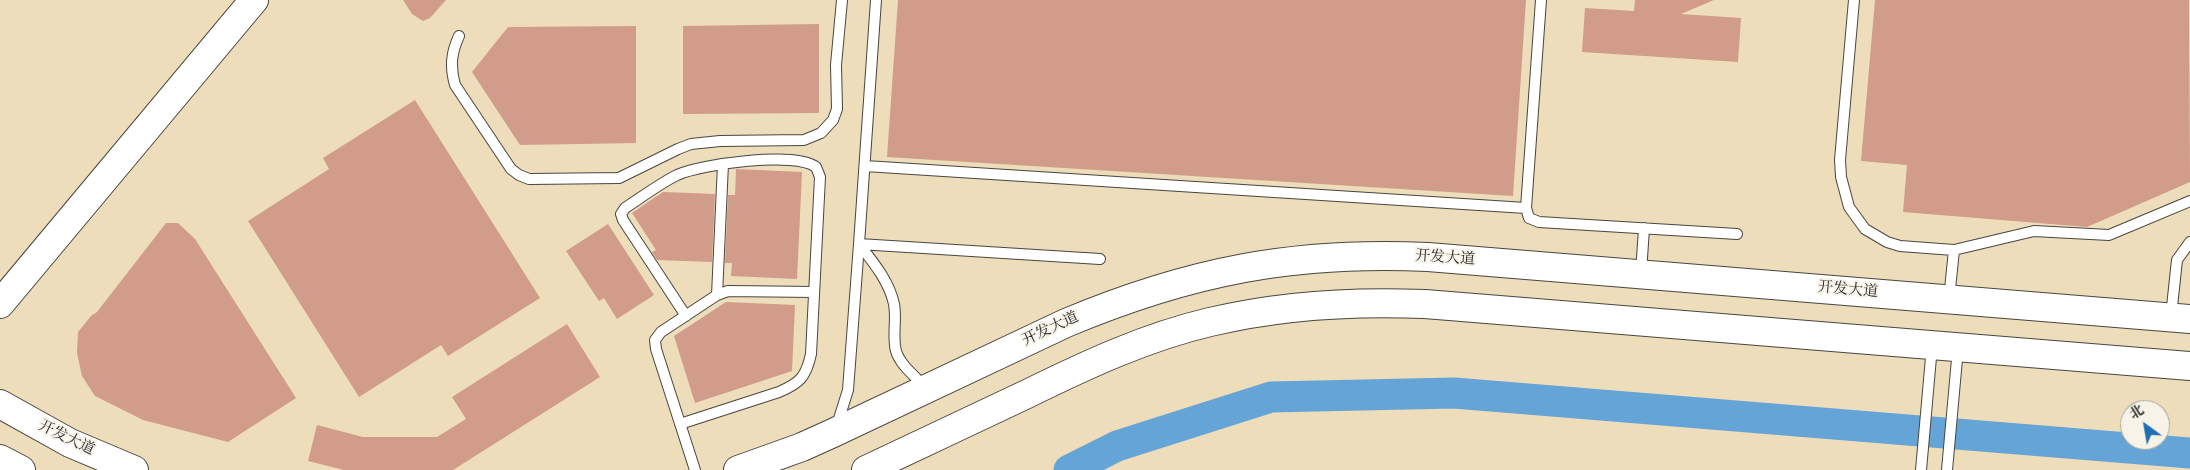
<!DOCTYPE html>
<html>
<head>
<meta charset="utf-8">
<style>
	body { margin:0 }
	#map { position:relative; width:2190px; height:470px; overflow:hidden; background:#edddba; font-family:Vollkorn,"Noto Serif SC",serif }
	canvas { display:block }
	.north { position:absolute; left:2120px; top:400px; width:50px; height:50px; box-sizing:border-box; background:#f7f3e8; border:1px solid #a5a39c; border-radius:50%; rotate:328deg; font-size:14px; font-weight:700; line-height:20px; text-align:center; color:#2b2b2b }
	.north::after { content:''; display:block; margin:auto; width:18px; height:22px; background:#1f6fb2; clip-path:polygon(50% 0,100% 100%,50% 72%,0 100%) }
</style>
</head>
<body>
<div id="map">
<canvas width="2190" height="470"></canvas>
<div class="north">北</div>
</div>
<script>
const ctx = document.querySelector('canvas').getContext('2d');
ctx.lineJoin = 'round';
function trace(path, color, width, dash) { ctx.strokeStyle = color; ctx.lineWidth = width; ctx.lineCap = dash ? 'butt' : 'round'; ctx.setLineDash(dash || []); ctx.stroke(path); }
function fill(path, color) { ctx.fillStyle = color; ctx.fill(path, 'evenodd'); }
function write(font, color, halo, rows, align = 'center') {
  ctx.font = font + ' Vollkorn,"Noto Serif SC",serif'; ctx.lineWidth = 4; ctx.setLineDash([]); ctx.textBaseline = 'middle'; ctx.strokeStyle = halo; ctx.fillStyle = color; for (const [text, x, y, turn = 0] of rows) {
    ctx.save(); ctx.translate(x, y); ctx.rotate((+turn || 0) * Math.PI / 180); ctx.textAlign = isNaN(turn) ? turn : align; if (halo) ctx.strokeText(text, 0, 0); ctx.fillText(text, 0, 0); ctx.restore();
  }
}
trace(new Path2D(`
	M 1069,470 L 1117,446 L 1271,397 L 1454,393 L 2190,453`), '#65a4d7', 31);
fill(new Path2D(`
	M 403,0 L 446,0 L 430,18 L 423,21 L 412,14 Z
	M 898,0 L 1526,0 L 1513,196 L 887,157 Z
	M 1635,0 L 1714,0 L 1681,14 L 1741,18 L 1738,62 L 1582,52 L 1585,8 L 1634,11 Z
	M 1875,0 L 2189,0 L 2190,182 L 2087,227 L 1903,212 L 1907,165 L 1861,161 Z
	M 819,24 L 819,113 L 683,114 L 683,26 Z
	M 636,26 L 636,143 L 520,145 L 472,72 L 508,27 Z
	M 415,100 L 540,298 L 448,356 L 441,345 L 359,397 L 248,221 L 329,169 L 323,158 Z
	M 736,169 L 802,172 L 797,279 L 731,276 L 732,263 L 725,263 L 728,195 L 735,195 Z
	M 663,192 L 715,194 L 712,262 L 657,260 L 652,252 L 656,250 L 632,213 Z
	M 166,223 L 178,223 L 195,239 L 296,398 L 228,442 L 143,420 L 95,396 L 82,376 L 77,353 L 78,332 L 91,316 L 97,312 Z
	M 608,224 L 654,295 L 617,319 L 604,298 L 599,301 L 566,251 Z
	M 726,302 L 795,305 L 792,371 L 695,403 L 674,336 Z
	M 567,324 L 600,377 L 453,470 L 344,470 L 308,461 L 317,425 L 363,437 L 437,437 L 466,419 L 452,397 Z`), '#d19c89');
const service = new Path2D(`
	M 876,0 L 859,244 L 1100,259
	M 1541,0 L 1526,208 L 1529,218 L 1539,222 L 1737,234
	M 1854,0 L 1840,160 L 1841,177 L 1849,207 L 1865,229 L 1887,242 L 1900,246 L 1954,250 L 1949,299
	M 459,36 C 451,53 450,67 455,85 L 511,169 L 519,175 L 529,179 L 619,178 L 678,149 L 691,144 L 720,141 L 804,140 L 821,133 L 833,120 L 837,109 L 836,65 L 842,0
	M 865,166 L 1526,208
	M 859,244 C 873,262 889,281 894,304 C 897,320 892,336 896,351 C 900,365 916,377 925,387
	M 1954,250 L 2034,231 L 2109,235 L 2190,201
	M 1641,273 L 1644,228
	M 717,295 L 723,164
	M 2171,316 L 2177,260 L 2190,242
	M 680,424 L 779,392 C 800,383 806,377 811,354 L 820,177 L 816,167 C 796,151 701,164 677,175 C 659,184 642,197 625,208 L 621,214 L 623,220 L 686,316
	M 837,425 L 848,390 L 859,244
	M 695,470 L 656,349 L 655,340 L 661,332 L 717,295 L 728,291 L 814,292
	M 1921,470 L 1932,346
	M 1947,470 L 1958,348`);
const secondary = new Path2D(`
	M 0,304 L 254,0`);
const primary = new Path2D(`
	M 0,404 L 70,443 L 134,470
	M 0,459 L 21,470
	M 738,470 L 802,447 L 833,433 L 1066,323 C 1190,271 1294,251 1428,257 L 2190,319
	M 866,470 C 920,445 973,419 1027,394 C 1086,365 1146,337 1210,322 C 1281,305 1352,301 1425,304 L 2190,366`);
trace(service, '#484640', 12);
trace(secondary, '#484640', 30);
trace(primary, '#484640', 30);
trace(service, '#fff', 10);
trace(secondary, '#fff', 28);
trace(primary, '#fff', 28);
write('15px', '#2b2b2b', '#f7f3e8', [
	["开发大道",1445,259,4],
	["开发大道",1848,291,5],
	["开发大道",1051,330,-25],
	["开发大道",66,439,26]
]);
</script>
</body>
</html>
